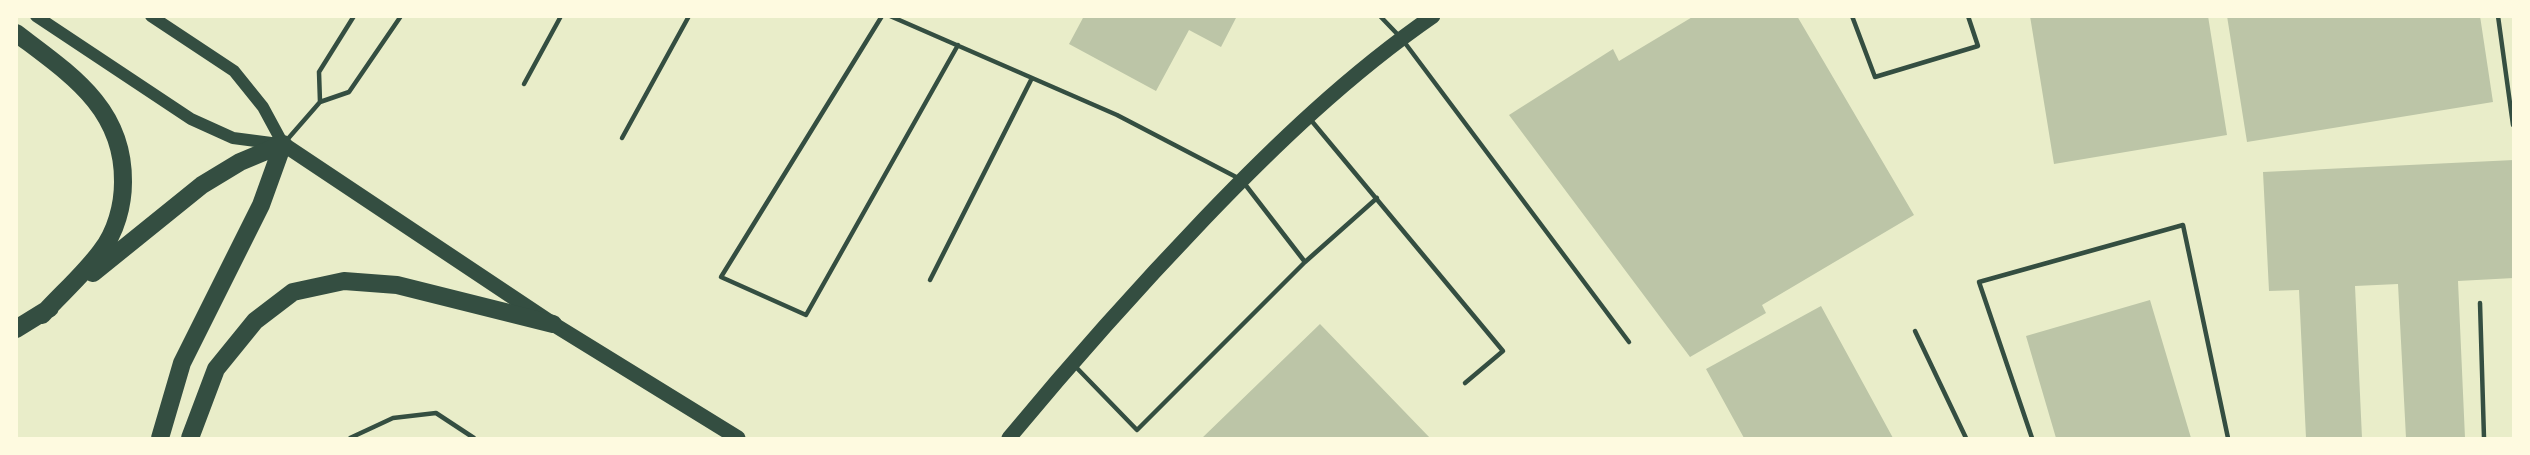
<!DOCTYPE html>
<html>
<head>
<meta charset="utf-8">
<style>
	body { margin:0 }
	#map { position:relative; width:2530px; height:455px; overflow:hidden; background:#e9edc9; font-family:"Exo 2",sans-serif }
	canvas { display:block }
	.frame { position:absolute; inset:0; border:18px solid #fefae0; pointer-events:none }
</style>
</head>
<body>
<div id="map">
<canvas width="2530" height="455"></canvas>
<div class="frame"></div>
</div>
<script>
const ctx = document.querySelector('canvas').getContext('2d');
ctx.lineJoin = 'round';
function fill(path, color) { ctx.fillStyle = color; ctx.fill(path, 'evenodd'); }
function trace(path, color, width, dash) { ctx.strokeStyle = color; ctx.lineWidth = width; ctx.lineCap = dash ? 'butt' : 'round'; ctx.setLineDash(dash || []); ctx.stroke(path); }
fill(new Path2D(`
	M 1084,16 L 1237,16 L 1221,47 L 1189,30 L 1156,91 L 1069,44 Z
	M 1694,16 L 1797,16 L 1914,215 L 1762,305 L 1766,313 L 1690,357 L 1509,115 L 1613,49 L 1619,61 Z
	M 2030,16 L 2208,16 L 2227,135 L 2054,164 Z
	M 2227,16 L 2480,16 L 2493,102 L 2247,142 Z
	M 2514,160 L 2514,278 L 2458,281 L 2465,438 L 2406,438 L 2398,284 L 2355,286 L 2362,438 L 2306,438 L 2299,290 L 2269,291 L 2263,172 Z
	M 2150,300 L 2191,438 L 2056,438 L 2026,336 Z
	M 1821,306 L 1893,438 L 1744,438 L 1706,369 Z
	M 1320,324 L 1430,438 L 1202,438 Z`), '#bcc5a7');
trace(new Path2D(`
	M 882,16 L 721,277 L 806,315 L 958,45
	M 890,16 L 1117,115 L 1238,178
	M 1380,16 L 1402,39 L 1629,342
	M 1852,16 L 1875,77 L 1978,46 L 1968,16
	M 2498,16 L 2513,125
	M 524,84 L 561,16
	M 320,102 L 319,72 L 354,16
	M 1310,119 L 1503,351 L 1465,383
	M 622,138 L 689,16
	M 286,141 L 320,102 L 349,92 L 401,16
	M 1305,262 L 1377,198
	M 930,280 L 1032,78
	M 2480,303 L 2484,438
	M 1915,331 L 1966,438
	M 1073,364 L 1137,430 L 1305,262 L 1244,183
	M 350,438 L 393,418 L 436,413 L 474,438
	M 2032,438 L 1979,282 L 2183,225 L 2228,438`), '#344e41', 4.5);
trace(new Path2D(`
	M 36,16 L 191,119 L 233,138 L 279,144
	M 151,16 L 234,71 L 263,107 L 283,144`), '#344e41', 12);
trace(new Path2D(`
	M 283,144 L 553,324 L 738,438
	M 1009,438 C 1072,362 1137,289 1205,218 C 1275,145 1349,74 1433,16`), '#344e41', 15);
trace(new Path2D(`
	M 16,33 C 70,74 124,108 123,182 C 123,205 116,232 101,251 C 84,274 61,294 42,315
	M 93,273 L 202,185 L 240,162 L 283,144
	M 16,329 L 50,308
	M 160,438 L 182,363 L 261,205 L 283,144
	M 190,438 L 216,369 L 255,321 L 293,292 L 344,281 L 397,285 L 553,324`), '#344e41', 18);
</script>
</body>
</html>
